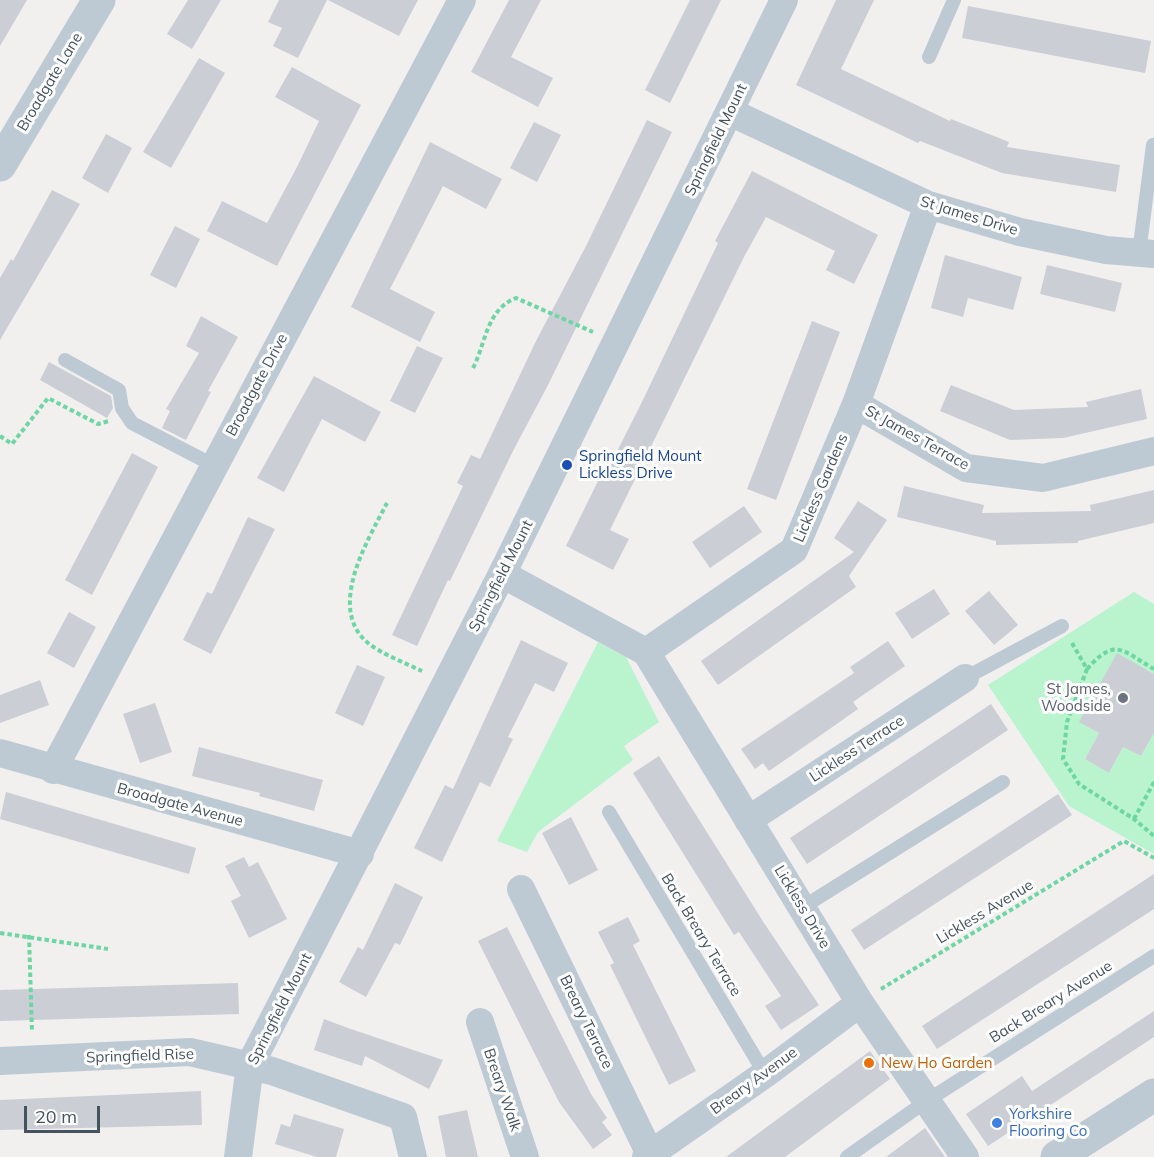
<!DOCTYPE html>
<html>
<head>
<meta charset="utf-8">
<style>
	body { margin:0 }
	#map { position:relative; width:1154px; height:1157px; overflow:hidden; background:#f2efef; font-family:Mulish,sans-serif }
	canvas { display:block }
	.scale { position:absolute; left:24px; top:1106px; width:76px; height:27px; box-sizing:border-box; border:3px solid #45535f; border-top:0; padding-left:8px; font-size:18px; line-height:21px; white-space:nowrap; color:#45535f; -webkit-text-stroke:4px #fff; paint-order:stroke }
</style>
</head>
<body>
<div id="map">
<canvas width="1154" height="1157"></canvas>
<div class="scale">20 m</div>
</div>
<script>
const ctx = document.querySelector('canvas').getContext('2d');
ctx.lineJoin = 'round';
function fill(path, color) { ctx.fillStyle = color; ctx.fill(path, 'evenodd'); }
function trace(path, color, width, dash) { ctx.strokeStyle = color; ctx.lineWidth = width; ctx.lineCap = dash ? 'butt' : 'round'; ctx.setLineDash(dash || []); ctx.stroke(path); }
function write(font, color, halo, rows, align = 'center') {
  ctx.font = font + ' Mulish,sans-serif'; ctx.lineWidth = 6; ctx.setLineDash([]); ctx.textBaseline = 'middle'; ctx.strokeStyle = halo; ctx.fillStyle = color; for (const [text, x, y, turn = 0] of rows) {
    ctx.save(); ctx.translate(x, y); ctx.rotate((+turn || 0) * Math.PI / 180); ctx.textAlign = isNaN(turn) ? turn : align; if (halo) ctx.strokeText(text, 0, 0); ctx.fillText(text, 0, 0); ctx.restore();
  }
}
fill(new Path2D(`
	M 1134,592 L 1154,604 L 1154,674 L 1117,654 L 1080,722 L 1099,733 L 1085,759 L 1109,773 L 1123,747 L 1141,756 L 1154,733 L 1154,854 L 1069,806 L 988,685 Z
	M 598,642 L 626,657 L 659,722 L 624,746 L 633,760 L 538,832 L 527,852 L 497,841 Z`), '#b9f4cf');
fill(new Path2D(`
	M 0,0 L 27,0 L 0,46 Z
	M 188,0 L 221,0 L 192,49 L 167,34 Z
	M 279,0 L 327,0 L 298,58 L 273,46 L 282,28 L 268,22 Z
	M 328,0 L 418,0 L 399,36 Z
	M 509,0 L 541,0 L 511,57 L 553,78 L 538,107 L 471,72 Z
	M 690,0 L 721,0 L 670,103 L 645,90 Z
	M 836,0 L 874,0 L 841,69 L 950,121 L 951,119 L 1009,142 L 1007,147 L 1120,165 L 1116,192 L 1002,173 L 920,141 L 918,143 L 796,85 Z
	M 968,6 L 1151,41 L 1145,73 L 962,38 Z
	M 199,58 L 225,73 L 171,168 L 143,152 Z
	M 292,67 L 361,105 L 277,266 L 207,231 L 222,201 L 267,223 L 297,167 L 319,121 L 275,97 Z
	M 647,120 L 672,132 L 547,387 L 514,449 L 450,581 L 448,580 L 417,646 L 392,635 L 463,486 L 457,483 L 471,455 L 480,459 L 537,339 L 586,246 Z
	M 534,122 L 561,135 L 537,182 L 510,168 Z
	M 106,134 L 132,148 L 108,193 L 82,178 Z
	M 430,142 L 502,179 L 486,209 L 443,186 L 390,289 L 435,312 L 420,342 L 351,307 Z
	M 752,171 L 878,235 L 854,284 L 826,270 L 835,251 L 766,217 L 744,257 L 610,530 L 629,539 L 613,570 L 566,546 L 601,475 L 604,477 L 640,406 L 718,243 L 715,241 Z
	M 52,190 L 80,204 L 0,340 L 0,278 L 11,259 L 13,261 Z
	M 175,226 L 200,239 L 176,288 L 150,275 Z
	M 945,255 L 1022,277 L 1013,310 L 968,298 L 963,317 L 931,308 Z
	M 1047,265 L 1122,283 L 1115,312 L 1040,294 Z
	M 201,316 L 238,337 L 208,391 L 211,392 L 186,440 L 162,428 L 170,411 L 166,409 L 199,353 L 186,346 Z
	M 812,321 L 840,332 L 776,500 L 747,489 Z
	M 417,346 L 443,358 L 415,413 L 390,401 Z
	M 49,362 L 111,396 L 113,408 L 107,418 L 40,380 Z
	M 314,376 L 381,412 L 365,442 L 322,419 L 284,492 L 257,478 Z
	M 951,385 L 1014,410 L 1088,407 L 1086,402 L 1141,389 L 1147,419 L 1063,438 L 1010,440 L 940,411 Z
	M 132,453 L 158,467 L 92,595 L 65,580 Z
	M 904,486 L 984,505 L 982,513 L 1091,511 L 1090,505 L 1154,490 L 1154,523 L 1078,541 L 1078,543 L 996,545 L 996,541 L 897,517 Z
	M 858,501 L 887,520 L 849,576 L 856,587 L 718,685 L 701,661 L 854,552 L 834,538 Z
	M 744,506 L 762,532 L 710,568 L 692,542 Z
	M 248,517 L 275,529 L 211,654 L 183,640 L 207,592 L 212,594 Z
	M 934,589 L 950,614 L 912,639 L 895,613 Z
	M 989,591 L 1018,625 L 994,645 L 965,611 Z
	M 69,612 L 96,627 L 74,668 L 47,653 Z
	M 521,640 L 568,663 L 554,692 L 535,683 L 508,737 L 513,739 L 490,787 L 480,782 L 442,862 L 414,848 L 445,785 L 453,789 Z
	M 888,641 L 905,666 L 853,702 L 858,709 L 821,735 L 769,771 L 763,763 L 755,769 L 741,749 L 854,673 L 850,667 Z
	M 1117,653 L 1154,674 L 1154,733 L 1141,756 L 1123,747 L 1109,773 L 1085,759 L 1099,733 L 1079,722 Z
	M 357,665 L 385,677 L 363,726 L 335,713 Z
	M 40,680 L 49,705 L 0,723 L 0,695 Z
	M 155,703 L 172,752 L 140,763 L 123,714 Z
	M 991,704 L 1008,730 L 807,864 L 790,838 Z
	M 199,747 L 323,780 L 314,811 L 259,796 L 260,793 L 192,776 Z
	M 659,756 L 764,923 L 819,1005 L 781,1030 L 765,1006 L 781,996 L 739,932 L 734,935 L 633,773 Z
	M 6,792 L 196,848 L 189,874 L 0,819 Z
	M 1058,794 L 1072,815 L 864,950 L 851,930 Z
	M 571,817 L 598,870 L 569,885 L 542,833 Z
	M 244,857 L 249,867 L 258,862 L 287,919 L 249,938 L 231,901 L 241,896 L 225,866 Z
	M 1154,874 L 1154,909 L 937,1049 L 922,1026 Z
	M 395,883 L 423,897 L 400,945 L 395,943 L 366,997 L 339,982 L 358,947 L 363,950 Z
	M 628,917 L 640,941 L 633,945 L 696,1071 L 669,1085 L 610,965 L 614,963 L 598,932 Z
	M 507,927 L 591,1094 L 607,1118 L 602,1122 L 612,1135 L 593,1149 L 559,1102 L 478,941 Z
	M 238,983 L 239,1014 L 0,1021 L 0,990 Z
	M 1154,1011 L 1154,1037 L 988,1146 L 966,1114 L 1022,1076 L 1032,1091 Z
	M 324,1019 L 348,1028 L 443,1060 L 429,1089 L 365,1056 L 362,1066 L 314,1050 Z
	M 870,1051 L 890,1079 L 785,1157 L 726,1157 Z
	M 201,1091 L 202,1125 L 0,1130 L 0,1100 Z
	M 467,1110 L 478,1157 L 446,1157 L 438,1116 Z
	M 294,1114 L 344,1129 L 336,1157 L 317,1157 L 275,1144 L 281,1124 L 290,1127 Z
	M 925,1128 L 945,1157 L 886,1157 Z`), '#cbced5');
trace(new Path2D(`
	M 473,368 C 486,343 486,310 516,298 L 593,332
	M 0,436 L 12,444 L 48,398 L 98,424 L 109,421
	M 387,503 C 368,540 323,612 372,646 C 387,656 405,663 422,671
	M 1072,643 L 1087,669 L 1067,722 L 1063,759 L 1079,784 L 1134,819 L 1154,836
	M 1087,669 C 1116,637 1121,650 1154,669
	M 1134,819 L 1154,782
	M 0,933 L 108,949
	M 29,935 L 32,1032
	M 881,989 L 1124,841 L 1154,858`), '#6dd6a2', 4, [4.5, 3]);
trace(new Path2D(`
	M 929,57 L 954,0
	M 1139,253 L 1153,145
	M 65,360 L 119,390 L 122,408 L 132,423 L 215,466
	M 965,678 L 1062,626
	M 609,812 L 765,1074
	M 803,907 L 1003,782
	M 847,1157 L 928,1100 L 1154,956`), '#becad3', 14);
trace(new Path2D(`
	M 730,112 L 928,205 L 1020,232 L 1106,250 L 1154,254
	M 856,404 L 966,468 L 1043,478 L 1154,451
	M 502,574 L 646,652 L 794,550 L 856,404 L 928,205
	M 646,652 L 860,1003 L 965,1157
	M 0,753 L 360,854
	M 53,770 L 462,0
	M 748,820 L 965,678
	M 521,889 L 650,1154
	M 480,1022 L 525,1157
	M 0,1061 L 190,1052 L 272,1071 L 403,1117 L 413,1157
	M 238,1157 L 250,1065 L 502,574 L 784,0
	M 646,1157 L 765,1074 L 860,1003`), '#becad3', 28);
trace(new Path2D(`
	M 0,165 L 99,0
	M 1057,1157 L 1154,1095`), '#becad3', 33);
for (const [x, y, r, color] of [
	[567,465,6,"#1a4fb4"],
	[1123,698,6,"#6b7280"],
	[869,1063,6,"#e8710a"],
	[997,1123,6,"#3f7fe0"]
]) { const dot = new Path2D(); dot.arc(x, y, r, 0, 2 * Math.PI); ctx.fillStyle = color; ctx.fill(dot); trace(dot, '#fff', 2); }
write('15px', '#45535f', '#fff', [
	["Broadgate Lane",50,82,-59],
	["Springfield Mount",716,140,-64],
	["St James Drive",969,216,17],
	["Broadgate Drive",257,385,-62],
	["St James Terrace",917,438,29],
	["Lickless Gardens",821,488,-67],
	["Springfield Mount",501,576,-63],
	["Lickless Terrace",857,749,-33],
	["Broadgate Avenue",180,805,15],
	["Lickless Drive",802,907,59],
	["Lickless Avenue",985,912,-31],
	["Back Breary Terrace",701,935,59],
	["Back Breary Avenue",1051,1002,-32],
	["Springfield Mount",280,1009,-63],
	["Breary Terrace",586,1022,64],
	["Springfield Rise",140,1056,-2],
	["Breary Avenue",754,1081,-36],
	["Breary Walk",502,1090,71]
]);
write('15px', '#164399', '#fff', [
	["Springfield Mount",579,456],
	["Lickless Drive",579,473]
], 'left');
write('15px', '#5b616d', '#fff', [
	["St James,",1111,689],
	["Woodside",1111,706]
], 'right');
write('15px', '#c56008', '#fff', [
	["New Ho Garden",881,1063]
], 'left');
write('15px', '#366cbe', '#fff', [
	["Yorkshire",1009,1114],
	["Flooring Co",1009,1131]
], 'left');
</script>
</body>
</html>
